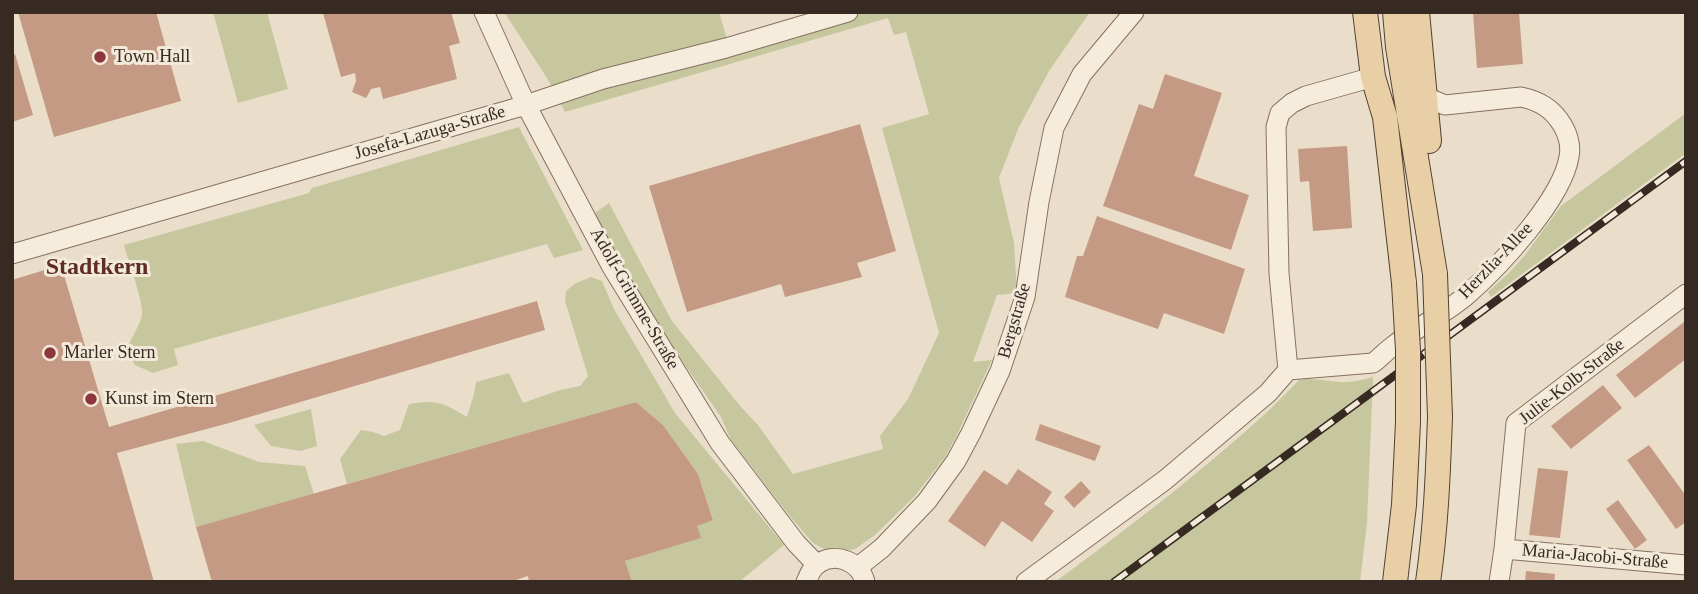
<!DOCTYPE html>
<html>
<head>
<meta charset="utf-8">
<style>
	body { margin:0 }
	#map { position:relative; width:1698px; height:594px; overflow:hidden; background:#eadeca; font-family:"Times New Roman",serif }
	canvas { display:block }
	.frame { position:absolute; inset:0; border:14px solid #372a22; pointer-events:none }
</style>
</head>
<body>
<div id="map">
<canvas width="1698" height="594"></canvas>
<div class="frame"></div>
</div>
<script>
const ctx = document.querySelector('canvas').getContext('2d');
ctx.lineJoin = 'round';
function fill(path, color) { ctx.fillStyle = color; ctx.fill(path, 'evenodd'); }
function trace(path, color, width, dash) { ctx.strokeStyle = color; ctx.lineWidth = width; ctx.lineCap = dash ? 'butt' : 'round'; ctx.setLineDash(dash || []); ctx.stroke(path); }
function write(font, color, halo, rows, align = 'center') {
  ctx.font = font + ' "Times New Roman",serif'; ctx.lineWidth = 6; ctx.setLineDash([]); ctx.textBaseline = 'middle'; ctx.strokeStyle = halo; ctx.fillStyle = color; for (const [text, x, y, turn = 0] of rows) {
    ctx.save(); ctx.translate(x, y); ctx.rotate((+turn || 0) * Math.PI / 180); ctx.textAlign = isNaN(turn) ? turn : align; if (halo) ctx.strokeText(text, 0, 0); ctx.fillText(text, 0, 0); ctx.restore();
  }
}
fill(new Path2D(`
	M 213,12 L 267,12 L 288,89 L 238,103 Z
	M 504,12 L 719,12 L 729,46 L 851,12 L 1090,12 L 1049,71 L 1018,129 L 999,178 L 1014,243 L 1017,293 L 997,295 L 973,362 L 992,360 L 954,441 L 945,457 L 914,497 L 875,535 L 855,549 L 841,552 L 826,550 L 813,543 L 788,514 L 731,440 L 721,417 L 655,322 L 592,215 L 609,203 L 672,321 L 741,407 L 758,425 L 793,474 L 883,449 L 880,436 L 908,399 L 939,333 L 882,128 L 929,114 L 906,32 L 894,35 L 888,18 L 565,112 L 547,78 Z
	M 1686,113 L 1686,153 L 1491,297 L 1488,292 L 1509,273 L 1525,255 L 1561,206 Z
	M 519,127 L 583,250 L 554,258 L 547,244 L 174,349 L 178,365 L 153,373 L 135,365 L 127,350 C 131,337 139,328 142,315 C 144,303 128,260 124,245 L 309,193 L 312,188 Z
	M 591,277 L 602,281 L 614,309 L 675,413 L 784,545 L 739,582 L 632,582 L 625,561 L 700,538 L 697,526 L 713,519 L 698,474 L 663,425 L 636,402 L 347,484 L 340,459 L 361,430 L 373,432 L 384,436 L 400,430 L 409,404 C 436,399 444,403 467,417 L 474,394 L 476,382 L 509,373 L 523,403 L 560,390 L 580,386 L 588,376 L 565,301 L 566,291 L 576,283 Z
	M 1373,377 L 1367,523 L 1360,582 L 1055,582 C 1127,529 1199,474 1265,414 C 1277,403 1288,391 1299,380 C 1314,377 1325,381 1339,382 C 1350,383 1362,380 1373,377 Z
	M 311,409 L 317,446 L 301,451 L 271,446 L 254,425 Z
	M 203,441 L 259,462 L 305,466 L 314,494 L 196,527 L 176,444 Z`), '#c6c79e');
fill(new Path2D(`
	M 18,12 L 156,12 L 181,101 L 54,137 Z
	M 451,12 L 460,43 L 449,46 L 457,79 L 383,99 L 380,87 L 371,89 L 366,98 L 352,92 L 356,81 L 355,73 L 341,77 L 323,13 Z
	M 1473,12 L 1519,12 L 1523,64 L 1477,68 Z
	M 15,54 L 33,115 L 12,122 L 12,55 Z
	M 1165,74 L 1222,93 L 1194,176 L 1249,195 L 1231,250 L 1103,206 L 1139,104 L 1153,109 Z
	M 860,124 L 896,251 L 857,263 L 862,277 L 785,297 L 781,284 L 687,312 L 649,186 Z
	M 1347,146 L 1352,228 L 1313,231 L 1309,181 L 1300,182 L 1298,149 Z
	M 1097,216 L 1245,269 L 1224,334 L 1164,313 L 1158,329 L 1065,297 L 1077,256 L 1083,256 Z
	M 61,265 L 109,427 L 537,301 L 545,330 L 229,423 L 117,453 L 154,582 L 12,582 L 12,280 Z
	M 1684,322 L 1686,324 L 1686,359 L 1635,398 L 1616,375 Z
	M 1603,385 L 1622,408 L 1571,449 L 1551,426 Z
	M 636,402 L 663,425 L 698,474 L 713,520 L 697,526 L 701,538 L 625,561 L 632,582 L 529,582 L 528,576 L 510,582 L 212,582 L 196,527 Z
	M 1040,424 L 1101,446 L 1095,461 L 1035,440 Z
	M 1649,445 L 1686,496 L 1686,522 L 1676,529 L 1627,460 Z
	M 1538,468 L 1568,471 L 1560,538 L 1529,535 Z
	M 1018,469 L 1052,492 L 1044,504 L 1054,511 L 1032,542 L 1002,521 L 985,547 L 948,521 L 984,470 L 1007,485 Z
	M 1081,481 L 1091,492 L 1074,508 L 1064,497 Z
	M 1618,500 L 1647,540 L 1635,549 L 1606,509 Z
	M 1526,571 L 1555,574 L 1554,582 L 1525,582 Z`), '#c49a84');
const minor = new Path2D(`
	M 484,12 L 526,105 L 612,267 L 720,443 L 796,543 L 817,565
	M 1373,77 L 1306,96 L 1292,103 L 1280,113 L 1276,127 L 1279,273 L 1288,370 L 1373,363 C 1380,358 1386,351 1393,346 C 1417,327 1445,314 1468,294 C 1500,266 1562,199 1569,157 C 1571,147 1568,135 1563,126 C 1553,109 1540,101 1521,97 L 1445,105 L 1416,93
	M 12,254 L 526,105 L 603,79 L 726,48 L 848,12
	M 1504,549 L 1686,565
	M 858,567 L 882,548 L 927,501 L 956,461 L 971,433 L 1000,371 L 1025,297 L 1039,202 L 1054,128 L 1082,74 L 1134,12
	M 806,582 C 809,575 812,567 819,563 C 837,552 860,562 865,582
	M 1026,582 L 1165,480 L 1268,393 L 1288,370
	M 1499,582 L 1504,549 L 1516,423 L 1686,294`);
const major = new Path2D(`
	M 1365,12 L 1373,77 L 1385,117 L 1404,283
	M 1395,12 L 1398,47 L 1435,274
	M 1417,12 L 1429,141
	M 1395,582 L 1404,505 L 1408,422
	M 1428,582 C 1436,527 1438,473 1440,417`);
trace(minor, '#857160', 21);
trace(major, '#534033', 26);
trace(minor, '#f6ecdc', 19);
trace(major, '#e8cfa6', 24);
const rail = new Path2D(`
	M 1114,582 L 1686,161`);
trace(rail, '#372a22', 8);
trace(rail, '#f2e9d8', 5, [16]);
const majorBridge = new Path2D(`
	M 1435,274 L 1440,417
	M 1404,283 L 1408,350 L 1408,422`);
trace(majorBridge, '#534033', 26, []);
trace(majorBridge, '#e8cfa6', 24);
for (const [x, y, r, color] of [
	[100,57,7,"#8d363e"],
	[50,353,7,"#8d363e"],
	[91,399,7,"#8d363e"]
]) { const dot = new Path2D(); dot.arc(x, y, r, 0, 2 * Math.PI); ctx.fillStyle = color; ctx.fill(dot); trace(dot, '#f2e9d8', 2.5); }
write('18px', '#372a22', '#f2e9d8', [
	["Town Hall",114,57],
	["Marler Stern",64,353],
	["Kunst im Stern",105,399]
], 'left');
write('18px', '#372a22', '#f2e9d8', [
	["Josefa-Lazuga-Straße",430,133,-16],
	["Herzlia-Allee",1496,261,-46],
	["Adolf-Grimme-Straße",634,299,60],
	["Bergstraße",1015,321,-74],
	["Julie-Kolb-Straße",1572,382,-38],
	["Maria-Jacobi-Straße",1595,557,5]
]);
write('bold 24px', '#5f2d26', '#f2e9d8', [
	["Stadtkern",97,268]
]);
</script>
</body>
</html>
